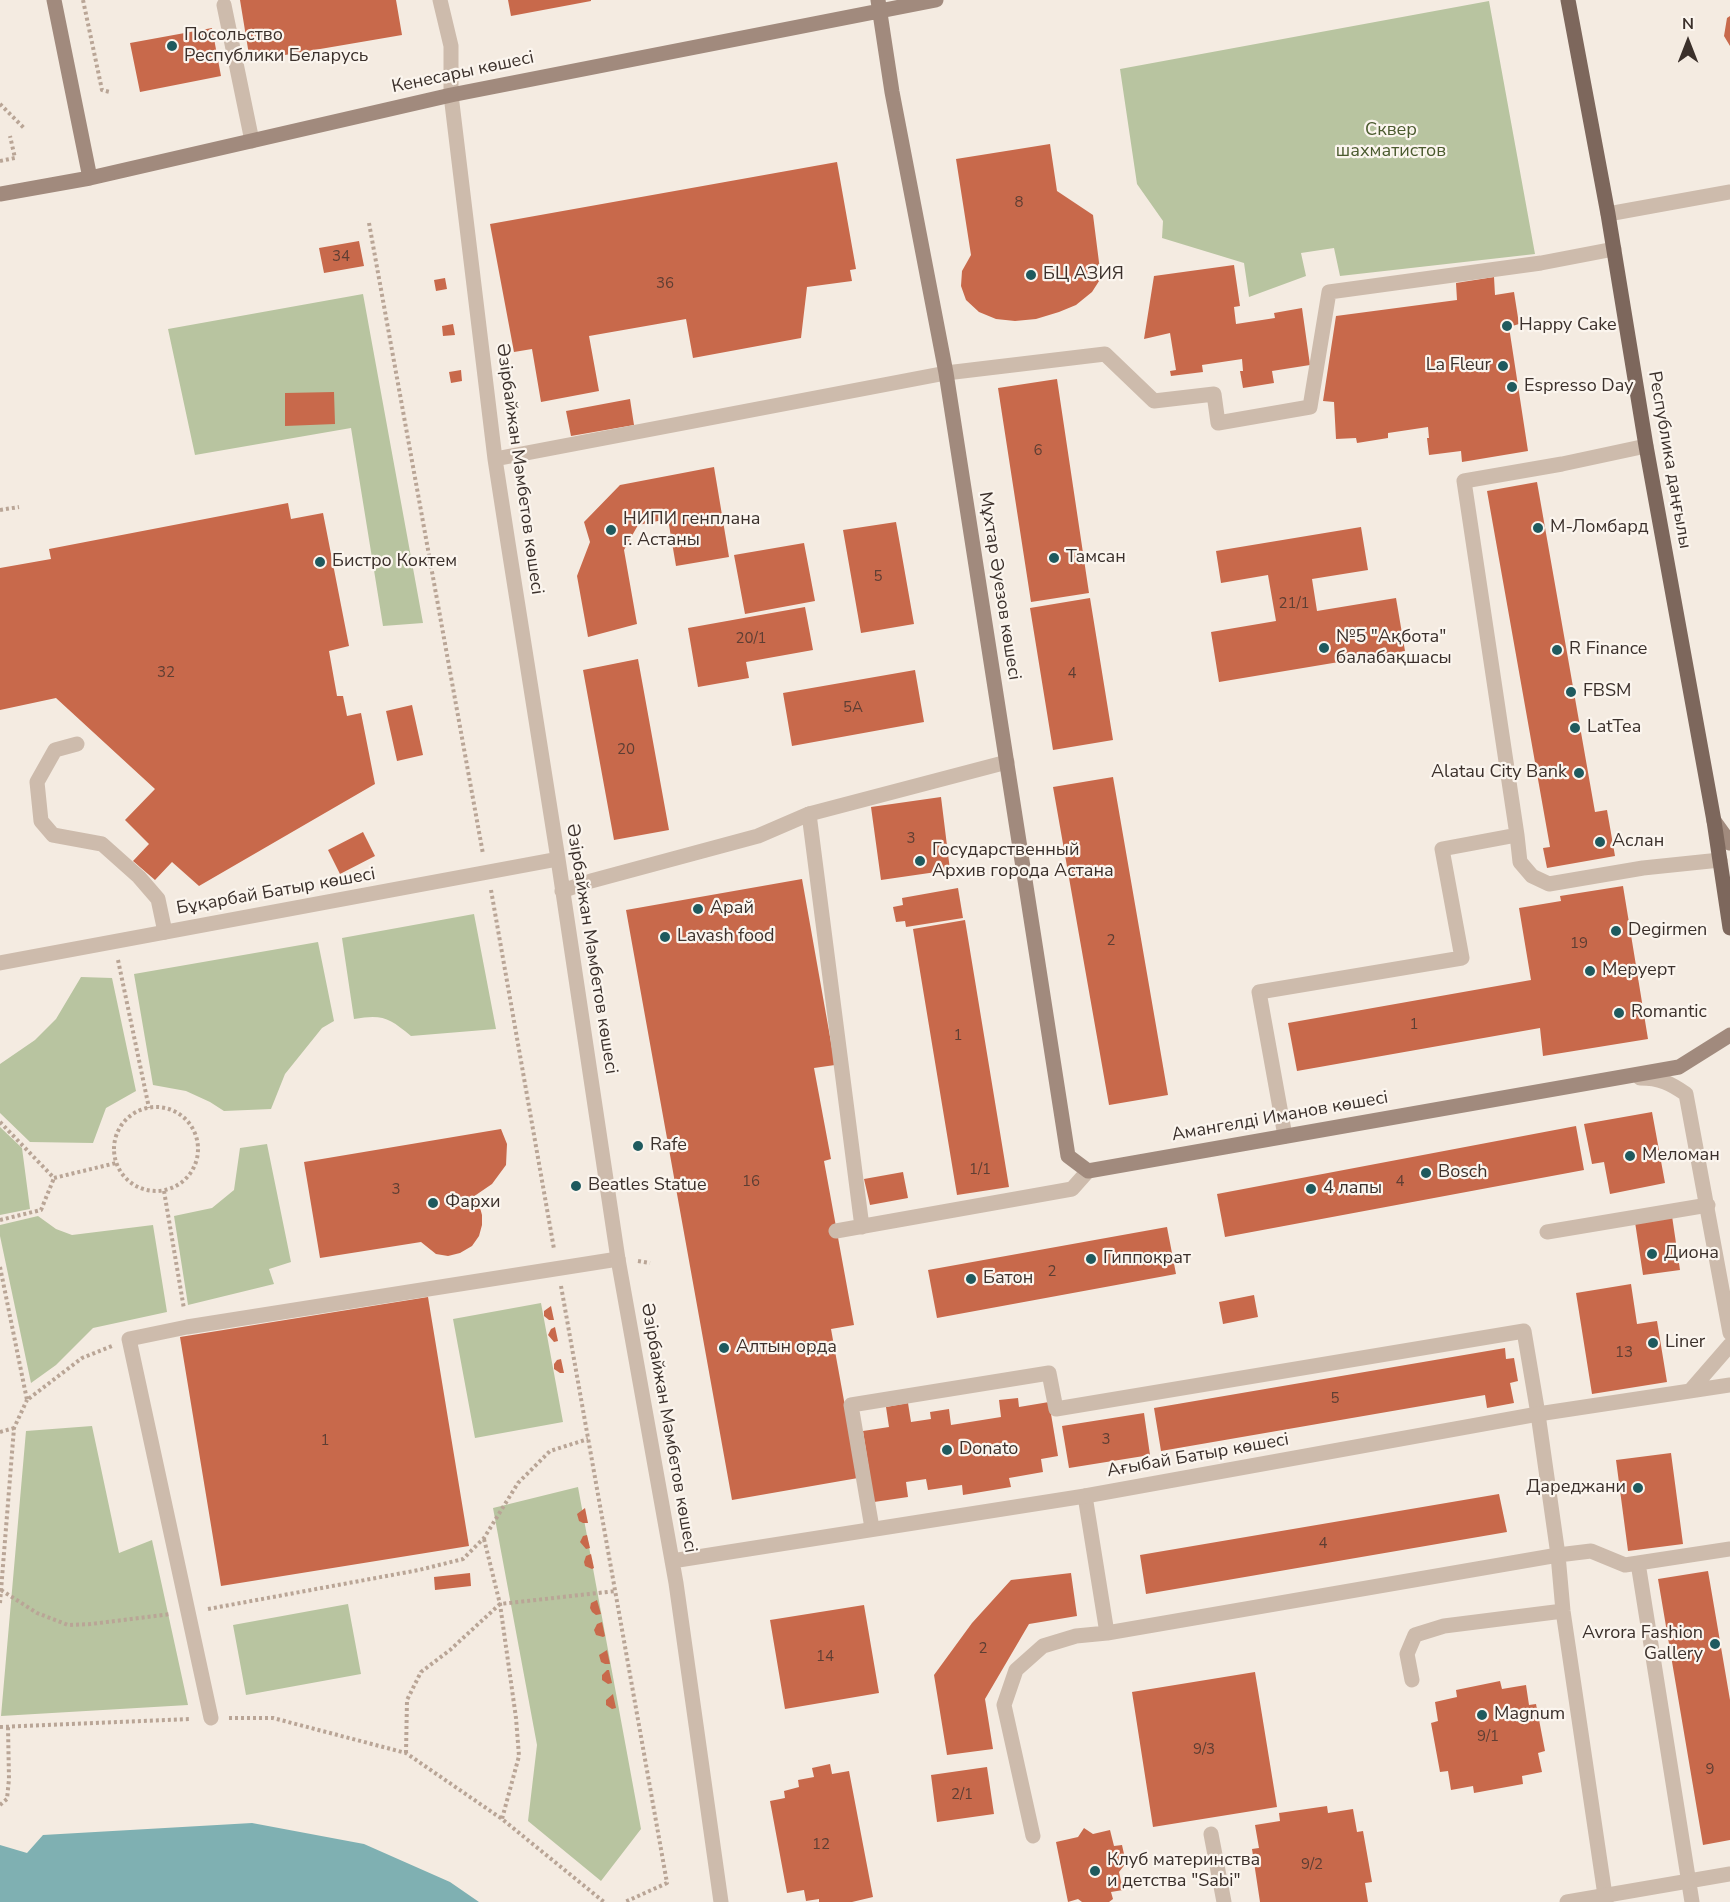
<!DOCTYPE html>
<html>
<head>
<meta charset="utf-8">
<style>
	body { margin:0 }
	#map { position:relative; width:1730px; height:1902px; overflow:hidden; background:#f4ebe1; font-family:"Nunito Sans",sans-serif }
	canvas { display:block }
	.north { position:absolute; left:1658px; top:12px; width:60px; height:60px; -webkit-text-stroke:4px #fbf5ee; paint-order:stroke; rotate:0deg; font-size:16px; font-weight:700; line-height:24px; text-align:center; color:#3b302b }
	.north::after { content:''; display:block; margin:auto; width:21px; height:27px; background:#3b302b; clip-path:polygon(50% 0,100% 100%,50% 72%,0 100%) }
</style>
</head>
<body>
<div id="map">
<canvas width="1730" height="1902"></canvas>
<div class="north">N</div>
</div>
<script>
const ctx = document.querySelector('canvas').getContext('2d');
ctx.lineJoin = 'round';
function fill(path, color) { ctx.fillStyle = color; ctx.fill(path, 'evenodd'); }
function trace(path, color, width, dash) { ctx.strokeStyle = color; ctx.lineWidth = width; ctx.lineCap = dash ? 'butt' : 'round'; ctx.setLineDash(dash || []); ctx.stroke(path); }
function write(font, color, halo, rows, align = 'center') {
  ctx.font = font + ' "Nunito Sans",sans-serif'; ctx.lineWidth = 4.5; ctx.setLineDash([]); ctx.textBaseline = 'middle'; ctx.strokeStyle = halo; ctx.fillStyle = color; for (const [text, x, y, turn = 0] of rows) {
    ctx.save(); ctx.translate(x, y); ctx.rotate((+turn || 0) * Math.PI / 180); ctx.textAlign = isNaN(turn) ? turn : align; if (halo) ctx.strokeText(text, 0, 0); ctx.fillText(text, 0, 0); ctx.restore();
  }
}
fill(new Path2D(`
	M 1489,1 L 1535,254 L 1340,276 L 1334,248 L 1301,253 L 1306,276 L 1249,297 L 1244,263 L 1162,238 L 1163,221 L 1137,184 L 1120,69 Z
	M 363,294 L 423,623 L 383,626 L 351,428 L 195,455 L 168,329 Z
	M 474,914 L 496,1029 L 411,1036 C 389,1018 383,1014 354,1019 L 342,938 Z
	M 318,942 L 334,1021 L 322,1028 L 285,1074 L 271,1109 L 224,1111 L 210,1102 L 186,1091 L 153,1085 L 134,974 Z
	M 81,977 L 112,978 L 136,1091 L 106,1108 L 93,1143 L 30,1142 L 0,1113 L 0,1064 L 35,1040 L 56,1019 Z
	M 0,1127 L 22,1148 L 30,1209 L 0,1215 Z
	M 267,1144 L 291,1262 L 269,1269 L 274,1284 L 188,1305 L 174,1216 L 212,1208 L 234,1190 L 240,1148 Z
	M 38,1216 L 56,1229 L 72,1235 L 153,1225 L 167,1312 L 93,1328 L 56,1365 L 31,1383 L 0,1236 L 0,1225 Z
	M 541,1303 L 563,1422 L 475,1438 L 453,1319 Z
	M 92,1426 L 119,1553 L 152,1540 L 188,1705 L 1,1716 L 26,1431 Z
	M 578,1487 L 641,1829 L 601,1881 L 528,1821 L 537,1745 L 493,1508 Z
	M 348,1604 L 361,1674 L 246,1695 L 233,1625 Z`), '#b8c4a0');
fill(new Path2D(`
	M 252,1823 L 364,1844 L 450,1882 L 479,1902 L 0,1902 L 0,1845 L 27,1853 L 43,1835 Z`), '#7fb0b2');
fill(new Path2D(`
	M 240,0 L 396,0 L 402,35 L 250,61 Z
	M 508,0 L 591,0 L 591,1 L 511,16 Z
	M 1730,16 L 1730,46 L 1724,36 L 1727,18 Z
	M 212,28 L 221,76 L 140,92 L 130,43 Z
	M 1050,144 L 1057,191 L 1093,215 L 1101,278 L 1092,292 L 1076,305 L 1059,312 L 1036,319 L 1015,321 L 996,319 L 979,312 L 966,300 L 961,286 L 962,271 L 971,255 L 956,159 Z
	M 837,162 L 856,269 L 850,270 L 852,281 L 807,287 L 801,338 L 693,358 L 686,319 L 589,336 L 599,391 L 541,402 L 532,349 L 514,352 L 490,224 Z
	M 359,241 L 364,266 L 324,273 L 319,248 Z
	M 1234,265 L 1240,306 L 1234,307 L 1236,324 L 1275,318 L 1274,313 L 1302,308 L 1310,365 L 1272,371 L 1274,383 L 1243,388 L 1240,371 L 1243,371 L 1242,359 L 1202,365 L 1203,372 L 1171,376 L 1170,371 L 1176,370 L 1170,333 L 1144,339 L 1154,276 Z
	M 1494,277 L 1495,295 L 1514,292 L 1519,324 L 1509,327 L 1528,451 L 1462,462 L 1461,451 L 1429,455 L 1427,438 L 1429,438 L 1428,427 L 1388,433 L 1388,438 L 1357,443 L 1356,438 L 1336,439 L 1334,402 L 1323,401 L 1336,316 L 1457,300 L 1456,283 Z
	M 445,278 L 447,289 L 436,291 L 434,280 Z
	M 453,324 L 455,335 L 443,336 L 442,326 Z
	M 461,370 L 462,381 L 451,383 L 449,372 Z
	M 1057,379 L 1089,593 L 1031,602 L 998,388 Z
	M 334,392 L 335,424 L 285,426 L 285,393 Z
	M 630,399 L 634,425 L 571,436 L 566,411 Z
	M 714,467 L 729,557 L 676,566 L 668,519 L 638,525 L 624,550 L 637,624 L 588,637 L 577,576 L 590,542 L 584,522 L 620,485 Z
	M 1537,482 L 1595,812 L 1607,810 L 1615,856 L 1547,868 L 1543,848 L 1550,847 L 1487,491 Z
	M 288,503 L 291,519 L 323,513 L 349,646 L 329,651 L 337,696 L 343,696 L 347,716 L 361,713 L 375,784 L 199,886 L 172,862 L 155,880 L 133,861 L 149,844 L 125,820 L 155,789 L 56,698 L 0,710 L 0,568 L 51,559 L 49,549 Z
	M 896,522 L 914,624 L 861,633 L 843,530 Z
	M 1361,527 L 1368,570 L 1312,579 L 1317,611 L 1396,598 L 1405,651 L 1219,682 L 1211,632 L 1276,621 L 1268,575 L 1221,583 L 1216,551 Z
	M 804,543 L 815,601 L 745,614 L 734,555 Z
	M 1090,598 L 1113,740 L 1053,750 L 1030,608 Z
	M 805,607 L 813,650 L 746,662 L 749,678 L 698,687 L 688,628 Z
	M 638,659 L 669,830 L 614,840 L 583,670 Z
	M 915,670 L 924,722 L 792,746 L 783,693 Z
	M 412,705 L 423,755 L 397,761 L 386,711 Z
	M 1113,777 L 1168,1095 L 1109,1105 L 1053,787 Z
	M 941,797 L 950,870 L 881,880 L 871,807 Z
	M 363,832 L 375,856 L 340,874 L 328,850 Z
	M 802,879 L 835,1065 L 814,1068 L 831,1159 L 824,1161 L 854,1325 L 831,1329 L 858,1478 L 732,1500 L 626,910 Z
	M 1623,886 L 1648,1039 L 1543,1056 L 1540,1028 L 1297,1071 L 1288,1023 L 1531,980 L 1519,908 L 1561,901 L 1560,896 Z
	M 958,888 L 963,918 L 906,927 L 905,921 L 896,922 L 893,907 L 903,905 L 902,898 Z
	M 965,920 L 1009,1187 L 957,1195 L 913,929 Z
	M 1652,1112 L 1665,1183 L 1610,1194 L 1604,1162 L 1592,1164 L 1584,1124 Z
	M 1576,1126 L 1584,1170 L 1225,1237 L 1217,1194 Z
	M 501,1129 L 507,1144 L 506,1165 L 492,1184 L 473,1197 L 479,1204 L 482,1215 L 482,1225 L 479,1236 L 472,1246 L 460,1253 L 448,1256 L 436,1254 L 421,1242 L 320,1258 L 304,1162 Z
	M 903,1172 L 908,1198 L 870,1205 L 864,1179 Z
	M 1672,1216 L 1680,1270 L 1643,1275 L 1635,1222 Z
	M 1167,1227 L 1176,1274 L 937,1318 L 928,1270 Z
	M 1631,1284 L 1637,1324 L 1657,1321 L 1667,1382 L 1592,1394 L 1576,1293 Z
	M 1254,1295 L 1258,1317 L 1223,1324 L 1219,1302 Z
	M 428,1297 L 469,1546 L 221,1586 L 180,1337 Z
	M 551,1306 L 554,1320 L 549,1320 L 544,1316 L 544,1311 Z
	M 555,1327 L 558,1341 L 554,1342 L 548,1335 L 551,1329 Z
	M 1505,1348 L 1506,1359 L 1514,1358 L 1518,1381 L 1510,1383 L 1514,1403 L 1487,1408 L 1485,1395 L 1161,1451 L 1154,1408 Z
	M 561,1359 L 564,1373 L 560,1373 L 554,1369 L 554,1364 L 557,1360 Z
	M 1018,1398 L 1019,1407 L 1049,1402 L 1058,1456 L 1041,1459 L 1043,1472 L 1009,1478 L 1011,1487 L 963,1495 L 962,1485 L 928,1490 L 926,1479 L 906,1482 L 908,1497 L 874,1502 L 863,1431 L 889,1427 L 886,1407 L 908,1403 L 911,1422 L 931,1419 L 930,1412 L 949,1409 L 951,1425 L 1001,1417 L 999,1400 Z
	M 1144,1413 L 1150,1455 L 1069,1468 L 1062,1426 Z
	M 1671,1453 L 1683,1544 L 1628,1551 L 1616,1460 Z
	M 1499,1494 L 1507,1532 L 1146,1594 L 1140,1555 Z
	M 585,1508 L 588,1523 L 583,1523 L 579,1521 L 577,1514 Z
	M 587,1535 L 590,1548 L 586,1549 L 580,1542 L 583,1536 Z
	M 591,1554 L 594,1568 L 592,1569 L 585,1566 L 584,1562 L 586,1556 Z
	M 1708,1571 L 1730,1700 L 1730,1840 L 1703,1845 L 1658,1579 Z
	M 470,1573 L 471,1586 L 435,1590 L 434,1577 Z
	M 1071,1573 L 1077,1616 L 1029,1624 L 985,1699 L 993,1749 L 947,1755 L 934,1675 L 972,1623 L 1011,1580 Z
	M 597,1600 L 601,1614 L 596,1615 L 592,1612 L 590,1608 L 591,1603 Z
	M 864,1605 L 879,1693 L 785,1709 L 770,1620 Z
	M 602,1622 L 605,1636 L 603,1637 L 596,1635 L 594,1630 L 597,1624 Z
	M 607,1650 L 610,1664 L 605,1664 L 601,1662 L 599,1655 Z
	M 607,1670 L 609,1670 L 612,1683 L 608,1684 L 602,1680 L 602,1675 Z
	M 1255,1672 L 1277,1807 L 1153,1827 L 1132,1692 Z
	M 1500,1681 L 1502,1689 L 1526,1685 L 1529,1705 L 1536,1704 L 1545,1751 L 1538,1753 L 1542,1772 L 1522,1776 L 1523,1784 L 1474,1793 L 1473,1786 L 1451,1790 L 1448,1771 L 1440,1772 L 1431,1723 L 1438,1721 L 1435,1702 L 1457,1697 L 1456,1690 Z
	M 613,1694 L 616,1708 L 612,1709 L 606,1705 L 606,1700 Z
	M 830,1764 L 832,1774 L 849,1771 L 873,1897 L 852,1902 L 819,1902 L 819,1899 L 806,1901 L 804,1890 L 787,1893 L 770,1801 L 785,1798 L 784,1791 L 799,1787 L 798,1780 L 814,1777 L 812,1768 Z
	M 987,1767 L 994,1814 L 937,1822 L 931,1775 Z
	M 1327,1806 L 1328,1813 L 1353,1809 L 1357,1832 L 1363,1831 L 1372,1882 L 1365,1883 L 1368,1902 L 1260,1902 L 1252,1849 L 1259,1848 L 1255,1825 L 1280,1821 L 1279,1813 Z
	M 1084,1828 L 1093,1834 L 1110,1830 L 1114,1846 L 1122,1845 L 1126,1863 L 1119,1872 L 1123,1890 L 1111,1892 L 1113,1899 L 1109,1902 L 1082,1902 L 1078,1899 L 1068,1902 L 1056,1842 L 1078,1837 Z`), '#c8694b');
trace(new Path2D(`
	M 83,0 L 102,90 L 110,92
	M 0,104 L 25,129
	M 0,161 L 15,158 L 10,136
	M 369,223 L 483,854
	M 0,510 L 19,507
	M 491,890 L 554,1249
	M 118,960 L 149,1108
	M114 1149a42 42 0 1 1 84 0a42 42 0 1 1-84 0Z
	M 0,1122 L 54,1178
	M 54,1178 L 116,1163
	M 164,1191 L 184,1309
	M 0,1220 L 41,1210 L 54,1178
	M 638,1261 L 650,1263
	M 0,1267 L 27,1400 L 82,1358 L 112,1346
	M 561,1286 L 667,1883 L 625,1902
	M 0,1432 L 14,1428
	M 484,1539 L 500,1604 L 516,1718 L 519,1756 L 502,1819
	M 1,1590 L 37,1613 L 68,1625 L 91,1624 L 171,1614
	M 0,1603 L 14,1428 L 27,1400
	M 208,1609 L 419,1570 L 463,1559 L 484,1538 L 518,1483 L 550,1451 L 588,1439
	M 229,1718 L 273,1718 L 406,1753 L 502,1819 L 604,1902
	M 0,1727 L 191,1719
	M 406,1753 L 407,1700 L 421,1672 L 450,1650 L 500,1604 L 616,1591
	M 0,1805 L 7,1799 L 9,1779 L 8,1727`), '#b9a596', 4, [3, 3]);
trace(new Path2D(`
	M 224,5 L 252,141
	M 1608,214 L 1730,192
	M 946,373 L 1105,354 L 1154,401 L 1214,394 L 1218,423 L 1310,407 L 1329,292 L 1541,263 L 1614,249
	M 77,744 L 55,750 L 37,782 L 41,821 L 53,835 L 102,844 L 139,877 L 158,899 L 165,932
	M 809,814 L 862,1227
	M 1517,835 L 1464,481 L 1562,464 L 1646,446
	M 1285,1136 L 1259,992 L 1462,958 L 1442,849 L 1517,835 L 1520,862 L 1532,876 L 1549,884 L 1643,868 L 1720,860
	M 836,1231 L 1072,1189 L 1088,1171
	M 1547,1232 L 1708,1205
	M 1085,1496 L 1107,1633 L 1558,1555 L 1591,1551 L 1625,1565 L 1730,1549
	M 872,1528 L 851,1405 L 1049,1373 L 1056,1409 L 1524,1331 L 1538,1414 L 1558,1555 L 1563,1611 L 1606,1902
	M 1638,1563 L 1692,1902
	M 1412,1680 L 1407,1654 L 1415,1635 L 1444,1626 L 1563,1611
	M 211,1718 L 129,1339 L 187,1327 L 618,1259
	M 1211,1834 L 1224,1902
	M 1033,1836 L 1004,1705 L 1016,1670 L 1043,1646 L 1076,1636 L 1107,1633`), '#cdbbac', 15);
trace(new Path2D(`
	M 440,0 L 451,46 L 451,95 L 495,459 L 508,543 L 558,859 L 618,1259 L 676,1583 L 721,1902
	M 495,459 L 946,373
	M 562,891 L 591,881 L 758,836 L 809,814 L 1007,762
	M 0,963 L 558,859
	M 1640,1078 C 1660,1078 1670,1083 1686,1094 L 1730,1333
	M 1690,1391 L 1730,1345
	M 672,1561 L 1085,1496 L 1538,1414 L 1730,1385
	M 1567,1902 L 1730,1874`), '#cdbbac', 15);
trace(new Path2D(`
	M 54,0 L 90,178
	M 878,0 L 892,92 L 946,373 L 1068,1156 L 1088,1171 L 1679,1067 L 1730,1035
	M 0,194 L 90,178 L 451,95 L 936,0
	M 1714,821 L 1730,843`), '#a18a7d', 15);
trace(new Path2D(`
	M 1568,0 L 1608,214 L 1646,446 L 1714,821 L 1730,928`), '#7d675c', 15);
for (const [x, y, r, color] of [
	[172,46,6,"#1f5a5e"],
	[1031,275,6,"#1f5a5e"],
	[1507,326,6,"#1f5a5e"],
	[1503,366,6,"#1f5a5e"],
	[1512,387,6,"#1f5a5e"],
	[1538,528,6,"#1f5a5e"],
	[611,530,6,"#1f5a5e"],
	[1054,558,6,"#1f5a5e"],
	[320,562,6,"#1f5a5e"],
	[1324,648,6,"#1f5a5e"],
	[1557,650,6,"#1f5a5e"],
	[1571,692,6,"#1f5a5e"],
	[1575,728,6,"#1f5a5e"],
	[1579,773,6,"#1f5a5e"],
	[1600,842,6,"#1f5a5e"],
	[920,861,6,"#1f5a5e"],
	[698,909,6,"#1f5a5e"],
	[1616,931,6,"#1f5a5e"],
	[665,937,6,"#1f5a5e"],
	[1590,971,6,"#1f5a5e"],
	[1619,1013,6,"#1f5a5e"],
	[638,1146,6,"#1f5a5e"],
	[1630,1156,6,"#1f5a5e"],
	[1426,1173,6,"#1f5a5e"],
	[576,1186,6,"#1f5a5e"],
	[1311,1189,6,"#1f5a5e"],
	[433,1203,6,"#1f5a5e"],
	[1652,1254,6,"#1f5a5e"],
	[1091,1259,6,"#1f5a5e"],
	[971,1279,6,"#1f5a5e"],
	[1653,1343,6,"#1f5a5e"],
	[724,1348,6,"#1f5a5e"],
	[947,1450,6,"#1f5a5e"],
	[1638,1488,6,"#1f5a5e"],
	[1715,1644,6,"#1f5a5e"],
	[1482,1715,6,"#1f5a5e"],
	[1095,1871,6,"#1f5a5e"]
]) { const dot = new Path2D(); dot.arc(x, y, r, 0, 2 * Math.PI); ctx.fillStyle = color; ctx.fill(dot); trace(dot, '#fbf5ee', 2); }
write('15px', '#5e3e33', null, [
	["8",1019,203],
	["34",341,257],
	["36",665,284],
	["6",1038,451],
	["5",878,577],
	["21/1",1294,604],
	["20/1",751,639],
	["32",166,673],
	["4",1072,674],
	["5А",853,708],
	["20",626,750],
	["3",911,839],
	["2",1111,941],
	["19",1579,944],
	["1",1414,1025],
	["1",958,1036],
	["1/1",980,1170],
	["16",751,1182],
	["4",1400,1182],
	["3",396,1190],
	["2",1052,1272],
	["13",1624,1353],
	["5",1335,1399],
	["3",1106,1440],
	["1",325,1441],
	["4",1323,1544],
	["2",983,1649],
	["14",825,1657],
	["9/1",1488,1737],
	["9/3",1204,1750],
	["9",1710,1770],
	["2/1",962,1795],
	["12",821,1845],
	["9/2",1312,1865]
]);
write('18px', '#3b302b', '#fbf5ee', [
	["Посольство",184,36],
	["Республики Беларусь",184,57],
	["БЦ АЗИЯ",1043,275],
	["Happy Cake",1519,326],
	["La Fleur",1491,366,"right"],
	["Espresso Day",1524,387],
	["НИПИ генплана",623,520],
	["г. Астаны",623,541],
	["М-Ломбард",1550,528],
	["Тамсан",1066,558],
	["Бистро Коктем",332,562],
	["№5 \"Ақбота\"",1336,638],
	["балабақшасы",1336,659],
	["R Finance",1569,650],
	["FBSM",1583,692],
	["LatTea",1587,728],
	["Alatau City Bank",1567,773,"right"],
	["Аслан",1612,842],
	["Государственный",932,851],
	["Архив города Астана",932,872],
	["Арай",710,909],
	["Degirmen",1628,931],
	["Lavash food",677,937],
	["Меруерт",1602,971],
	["Romantic",1631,1013],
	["Rafe",650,1146],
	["Меломан",1642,1156],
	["Bosch",1438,1173],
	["Beatles Statue",588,1186],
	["4 лапы",1323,1189],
	["Фархи",445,1203],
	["Диона",1664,1254],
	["Гиппократ",1103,1259],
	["Батон",983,1279],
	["Liner",1665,1343],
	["Алтын орда",736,1348],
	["Donato",959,1450],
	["Дареджани",1626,1488,"right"],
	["Avrora Fashion",1703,1634,"right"],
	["Gallery",1703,1655,"right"],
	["Magnum",1494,1715],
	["Клуб материнства",1107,1861],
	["и детства \"Sabi\"",1107,1882]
], 'left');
write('18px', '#3b302b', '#fbf5ee', [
	["Кенесары көшесі",463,73,-12],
	["Республика даңғылы",1669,460,80],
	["Әзірбайжан Мәмбетов көшесі",519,469,82],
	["Мұхтар Әуезов көшесі",999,586,81],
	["Бұқарбай Батыр көшесі",276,892,-10],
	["Әзірбайжан Мәмбетов көшесі",591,949,81],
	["Амангелді Иманов көшесі",1280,1117,-10],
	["Әзірбайжан Мәмбетов көшесі",668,1428,80],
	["Ағыбай Батыр көшесі",1198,1456,-10]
]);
write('18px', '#4a5a2e', '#fbf5ee', [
	["Сквер",1391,131],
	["шахматистов",1391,152]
]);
</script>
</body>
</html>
